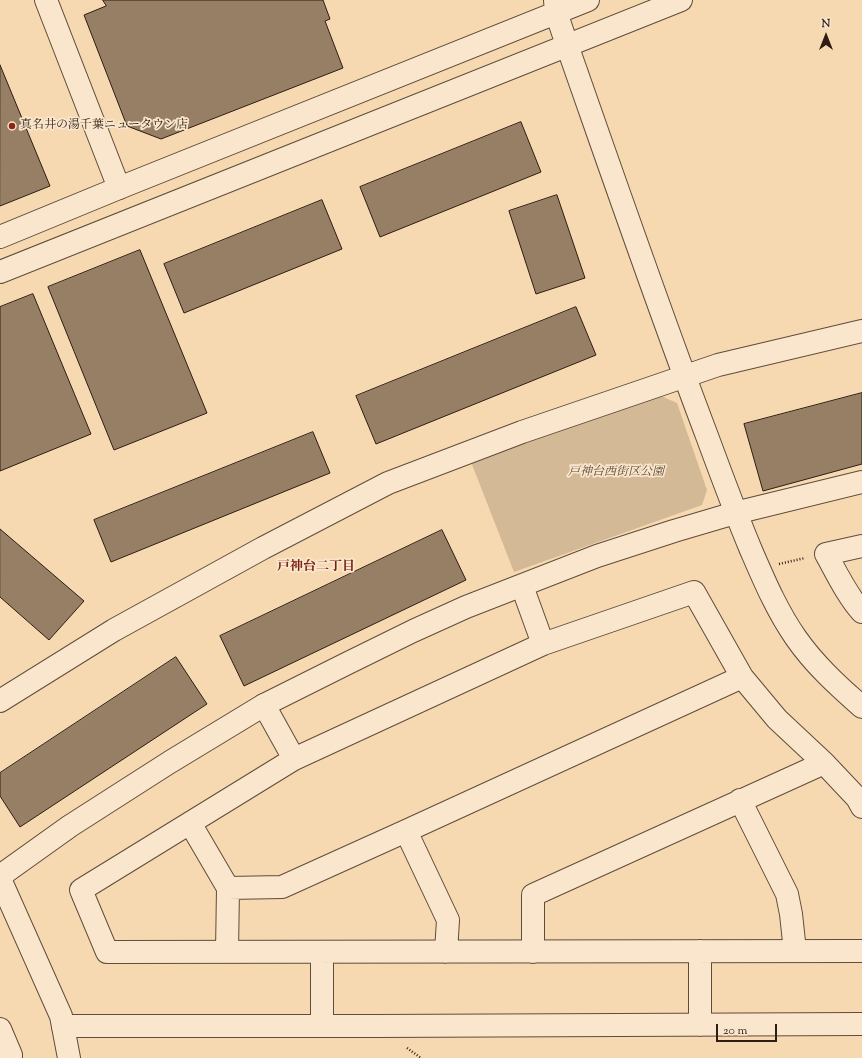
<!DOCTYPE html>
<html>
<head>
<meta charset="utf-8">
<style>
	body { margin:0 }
	#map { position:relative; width:862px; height:1058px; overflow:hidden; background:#f6d9b1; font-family:"Sorts Mill Goudy",serif }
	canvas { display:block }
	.north { position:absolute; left:806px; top:16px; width:40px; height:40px; -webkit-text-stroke:3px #f9e6cc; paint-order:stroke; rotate:0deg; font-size:11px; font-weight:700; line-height:16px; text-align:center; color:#2d1d12 }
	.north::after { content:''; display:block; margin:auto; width:14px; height:18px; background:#2d1d12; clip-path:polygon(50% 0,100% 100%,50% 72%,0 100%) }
	.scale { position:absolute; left:716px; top:1024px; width:61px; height:18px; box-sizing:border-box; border:2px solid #2d1d12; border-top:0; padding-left:5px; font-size:12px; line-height:14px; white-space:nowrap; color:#2d1d12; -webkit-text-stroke:3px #f9e6cc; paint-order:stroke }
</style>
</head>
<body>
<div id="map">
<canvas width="862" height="1058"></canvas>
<div class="north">N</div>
<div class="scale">20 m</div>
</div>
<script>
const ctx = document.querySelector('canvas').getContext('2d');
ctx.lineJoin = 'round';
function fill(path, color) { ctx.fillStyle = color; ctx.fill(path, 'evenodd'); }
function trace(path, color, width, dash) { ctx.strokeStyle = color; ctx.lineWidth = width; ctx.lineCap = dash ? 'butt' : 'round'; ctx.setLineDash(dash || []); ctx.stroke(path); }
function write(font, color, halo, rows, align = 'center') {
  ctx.font = font + ' "Sorts Mill Goudy","Noto Serif JP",serif'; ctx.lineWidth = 3.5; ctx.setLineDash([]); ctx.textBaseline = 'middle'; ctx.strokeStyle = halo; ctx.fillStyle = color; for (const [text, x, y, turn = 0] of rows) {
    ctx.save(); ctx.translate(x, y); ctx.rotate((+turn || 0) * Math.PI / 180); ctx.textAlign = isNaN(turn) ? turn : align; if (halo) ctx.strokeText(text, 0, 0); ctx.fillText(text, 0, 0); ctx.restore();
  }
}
fill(new Path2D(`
	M 659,395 L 677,403 L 707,490 L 702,505 L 514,572 L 471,462 Z`), '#d4b996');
const building = new Path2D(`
	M 103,0 L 323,0 L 330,19 L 325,21 L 343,68 L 161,139 L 127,126 L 84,15 L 106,6 Z
	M 0,65 L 50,186 L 0,206 Z
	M 521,122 L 541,172 L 380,237 L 360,187 Z
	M 557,195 L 585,278 L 536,294 L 509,211 Z
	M 322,200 L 342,249 L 184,313 L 164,264 Z
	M 140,250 L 207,413 L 114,450 L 48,287 Z
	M 33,294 L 91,434 L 0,471 L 0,307 Z
	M 576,307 L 596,355 L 376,444 L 356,396 Z
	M 862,393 L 862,464 L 763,491 L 744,424 Z
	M 313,432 L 330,473 L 111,562 L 94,520 Z
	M 0,529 L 84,601 L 49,640 L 0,597 Z
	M 442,530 L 466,580 L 244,686 L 220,636 Z
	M 176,657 L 207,704 L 20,827 L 0,796 L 0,773 Z`);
fill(building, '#967f65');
trace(building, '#2d1d12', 1);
const minor = new Path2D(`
	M 46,0 L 119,188
	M 862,546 L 826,554 C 836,572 848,597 862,612
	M 522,586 L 543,644
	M 0,701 L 114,630 L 263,548 L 388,483 L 522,432 L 718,365 L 862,331
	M 264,705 L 294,759
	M 740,800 L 787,894 L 791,914 L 795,951
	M 862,807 L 857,798 L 824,763 L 777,719 L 742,677 L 694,592 L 543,644 L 294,759 L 81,890 L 107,952 L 862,951
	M 190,823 L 228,888 L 227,952
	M 406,831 L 448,920 L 446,952
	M 228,888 L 282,887 L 406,831 L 742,677
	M 700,951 L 700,1025
	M 322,952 L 322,1026
	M 533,952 L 533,895 L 824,763
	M 63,1026 L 374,1026 L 862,1024
	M 0,1029 L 11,1055 L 11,1058`);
const tertiary = new Path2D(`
	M 555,0 L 556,12 L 567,45 C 613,176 658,307 707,436 C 721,474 735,512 751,550 C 764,580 777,611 796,638 C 814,664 838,686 862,707
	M 0,237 L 119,188 L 588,0
	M 0,272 L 681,0
	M 0,876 L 70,826 L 170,762 L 264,705 L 348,663 L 413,631 L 466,607 L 597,556 L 674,531 L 735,513 L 862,482
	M 0,879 L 61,1016 L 69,1058`);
trace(minor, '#5f4c3a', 24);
trace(tertiary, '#5f4c3a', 24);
trace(new Path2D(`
	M 779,564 L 805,558
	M 407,1048 L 421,1058`), '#2d1d12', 2.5, [1, 2]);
trace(minor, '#f9e6cc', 22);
trace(tertiary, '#f9e6cc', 22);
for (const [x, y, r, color] of [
	[12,126,4,"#8f2418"]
]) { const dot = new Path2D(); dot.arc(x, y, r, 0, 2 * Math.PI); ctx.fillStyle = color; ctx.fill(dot); trace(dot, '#f9e6cc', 1.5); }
write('12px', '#2d1d12', '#f9e6cc', [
	["真名井の湯千葉ニュータウン店",20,126]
], 'left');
write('italic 12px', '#5f4c3a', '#f9e6cc', [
	["戸神台西街区公園",616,473]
]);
write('bold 13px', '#7a1f14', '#f9e6cc', [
	["戸神台二丁目",316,568]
]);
</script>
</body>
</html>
